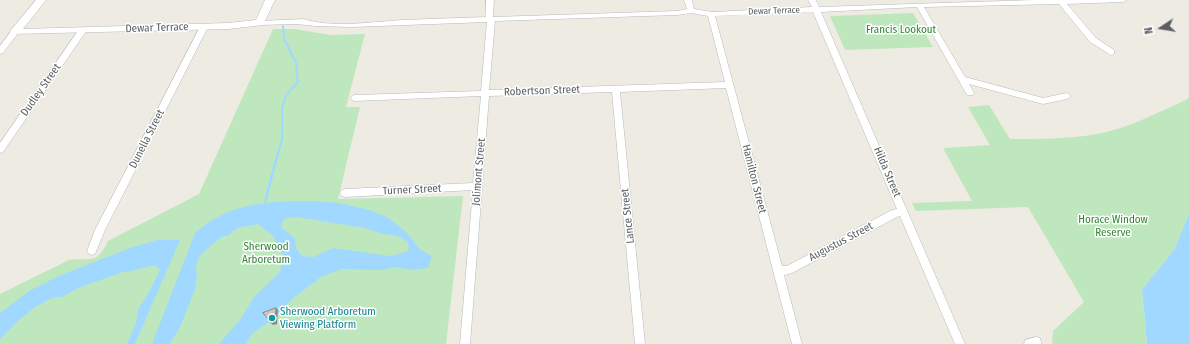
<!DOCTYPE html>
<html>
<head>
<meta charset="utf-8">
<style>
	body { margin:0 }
	#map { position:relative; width:1189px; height:344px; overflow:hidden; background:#eeebe2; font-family:"Fira Sans Condensed",sans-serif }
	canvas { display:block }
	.north { position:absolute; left:1141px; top:8px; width:40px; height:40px; -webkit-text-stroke:3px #fff; paint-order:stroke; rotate:258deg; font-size:11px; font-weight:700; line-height:16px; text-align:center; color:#5b5f64 }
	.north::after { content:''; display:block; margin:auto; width:14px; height:18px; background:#5b5f64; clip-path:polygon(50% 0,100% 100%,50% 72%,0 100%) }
</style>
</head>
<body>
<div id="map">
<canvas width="1189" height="344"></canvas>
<div class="north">N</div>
</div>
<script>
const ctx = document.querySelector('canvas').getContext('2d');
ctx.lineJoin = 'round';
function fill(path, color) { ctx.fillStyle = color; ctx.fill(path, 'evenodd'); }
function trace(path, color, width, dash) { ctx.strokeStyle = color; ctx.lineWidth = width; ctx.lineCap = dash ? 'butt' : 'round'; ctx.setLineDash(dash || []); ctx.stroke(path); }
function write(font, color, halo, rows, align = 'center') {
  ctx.font = font + ' "Fira Sans Condensed",sans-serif'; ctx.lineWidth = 3; ctx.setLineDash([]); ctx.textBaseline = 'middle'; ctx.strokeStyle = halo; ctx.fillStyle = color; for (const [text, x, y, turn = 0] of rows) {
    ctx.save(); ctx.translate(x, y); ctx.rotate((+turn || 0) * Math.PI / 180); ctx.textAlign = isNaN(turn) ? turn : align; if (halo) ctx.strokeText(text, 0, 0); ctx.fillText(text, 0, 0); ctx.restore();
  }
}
fill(new Path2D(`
	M 913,13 L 933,47 L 845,50 L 830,16 Z
	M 273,29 L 294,29 L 331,35 L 365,34 L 346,107 L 360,107 L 338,199 L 463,196 L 446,344 L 0,344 L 0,294 L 69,260 C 91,257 96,266 108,241 L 199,194 Z
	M 1189,97 L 1189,214 L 1174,250 L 1142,289 L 1147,344 L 1052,344 L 1053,331 L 1084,302 L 1028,207 L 916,211 L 912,203 L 972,201 L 943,148 L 990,145 L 968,107 L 989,105 L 1010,139 C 1039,139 1068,139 1097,134 C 1127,129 1158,112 1186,100 Z`), '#bfe7be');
fill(new Path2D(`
	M 291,201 L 316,201 L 339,203 L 369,210 L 389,218 L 405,231 L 421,250 L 432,256 L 428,268 L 414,270 L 395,267 L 381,270 L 341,269 L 321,277 L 293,298 L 273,319 L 252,334 L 246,344 L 219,344 L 240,320 L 254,297 L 280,272 L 283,255 L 273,236 L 258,224 C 247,227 236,225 230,235 L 221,237 L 201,254 L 196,265 L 197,275 L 195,289 L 181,325 L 170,344 L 152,344 L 195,233 C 225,207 254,203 291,201 ZM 297,217 L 365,228 L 379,233 L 398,236 L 408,242 L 409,249 L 406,252 L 390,256 L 333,248 L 314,257 L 302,256 L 296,248 L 295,238 L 282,228 L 282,222 L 286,218 Z
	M 1189,214 L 1189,344 L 1147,344 L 1142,289 L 1174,250 Z
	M 157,240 L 180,240 L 135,344 L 127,344 L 136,323 L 138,309 L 149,292 L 160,270 L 155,265 L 131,271 L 123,272 L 78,288 L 62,297 L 54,297 L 37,306 L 20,319 L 0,339 L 0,313 L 29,291 L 61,275 L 130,248 Z`), '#a1d8ff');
trace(new Path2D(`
	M 278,154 L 282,139 L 282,109 L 286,95 L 298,82 L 296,63 L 284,39 L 283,26`), '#a1d8ff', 2);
trace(new Path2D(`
	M 267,194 L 278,153
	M 265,203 L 267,197`), '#a1d8ff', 2.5);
const street = new Path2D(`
	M 486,0 L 494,0 L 493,17 L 677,11 L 687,9 L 684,0 L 692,0 L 694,9 L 713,12 L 812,7 L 808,0 L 816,0 L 819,7 L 1034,0 L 1127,0 L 1123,2 L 1067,4 L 1096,38 L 1114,50 L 1114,54 L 1111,55 L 1090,42 L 1059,4 L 924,7 L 965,77 L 1043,98 L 1067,93 L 1071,96 L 1067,99 L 1043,104 L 969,84 L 974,93 L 973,95 L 967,95 L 917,7 L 821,12 L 965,344 L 955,344 L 900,216 L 897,217 L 792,273 L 784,275 L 802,344 L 792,344 L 726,88 L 620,92 L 645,344 L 635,344 L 612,92 L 489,96 L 470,344 L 460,344 L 473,190 L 345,197 L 342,196 L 340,193 L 342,190 L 345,189 L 473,183 L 481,96 L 354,101 L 350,98 L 354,95 L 481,91 L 487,22 L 352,27 L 316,26 L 296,24 L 260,25 L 256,23 L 260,21 L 304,19 C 328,28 375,22 402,20 C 430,19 458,18 486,17 ZM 813,12 L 897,209 L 892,210 L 787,266 L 782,266 L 715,16 ZM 691,13 L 708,16 L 725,82 L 489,90 L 495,21 L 677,15 Z
	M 201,25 L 204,25 L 208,27 L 105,230 L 95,254 L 92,255 L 89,254 L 87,251 L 95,230 Z
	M 80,28 L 83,28 L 87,30 L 3,152 L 0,153 L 0,143 Z
	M 12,30 L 18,30 L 19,32 L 3,53 L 0,54 L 0,46 Z
	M 1036,337 L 1040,338 L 1041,342 L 1041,344 L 1024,344 L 1025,340 Z`);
const secondary = new Path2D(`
	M 36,0 L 46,0 L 23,29 L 228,23 L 256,20 L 265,0 L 275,0 L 263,25 L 228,29 L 11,34 L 10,32 L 11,30 Z`);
trace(street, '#b5b9bd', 1);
trace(secondary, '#b6babf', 1);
fill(street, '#fff');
fill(secondary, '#fff');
fill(new Path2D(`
	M 276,308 L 278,310 L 277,324 L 273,325 L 271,323 Z`), '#8d8b86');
const building = new Path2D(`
	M 276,308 L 275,321 L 271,323 L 263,313 Z`);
fill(building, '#c9c6c0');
trace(building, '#8d8b86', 1);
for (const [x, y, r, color] of [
	[272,318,4,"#0f9aa8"]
]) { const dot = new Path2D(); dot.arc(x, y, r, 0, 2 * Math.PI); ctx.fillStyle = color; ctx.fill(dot); trace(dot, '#fff', 1.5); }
write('9px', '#5b5f64', '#fff', [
	["Dewar Terrace",774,11,-2]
]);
write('11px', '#5b5f64', '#fff', [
	["Dewar Terrace",157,28,-2],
	["Dudley Street",41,90,-55],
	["Robertson Street",542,91,-2],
	["Dunella Street",147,139,-63],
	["Jolimont Street",479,172,-85],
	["Hilda Street",887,172,67],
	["Hamilton Street",754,179,76],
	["Turner Street",412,190,-3],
	["Lance Street",628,216,-96],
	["Augustus Street",841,242,-28]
]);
write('11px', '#328434', '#fff', [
	["Francis Lookout",901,30],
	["Horace Window",1113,220],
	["Reserve",1113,233],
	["Sherwood",266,247],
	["Arboretum",266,260]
]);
write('11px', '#0d838f', '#fff', [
	["Sherwood Arboretum",280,312],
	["Viewing Platform",280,325]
], 'left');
</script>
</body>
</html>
